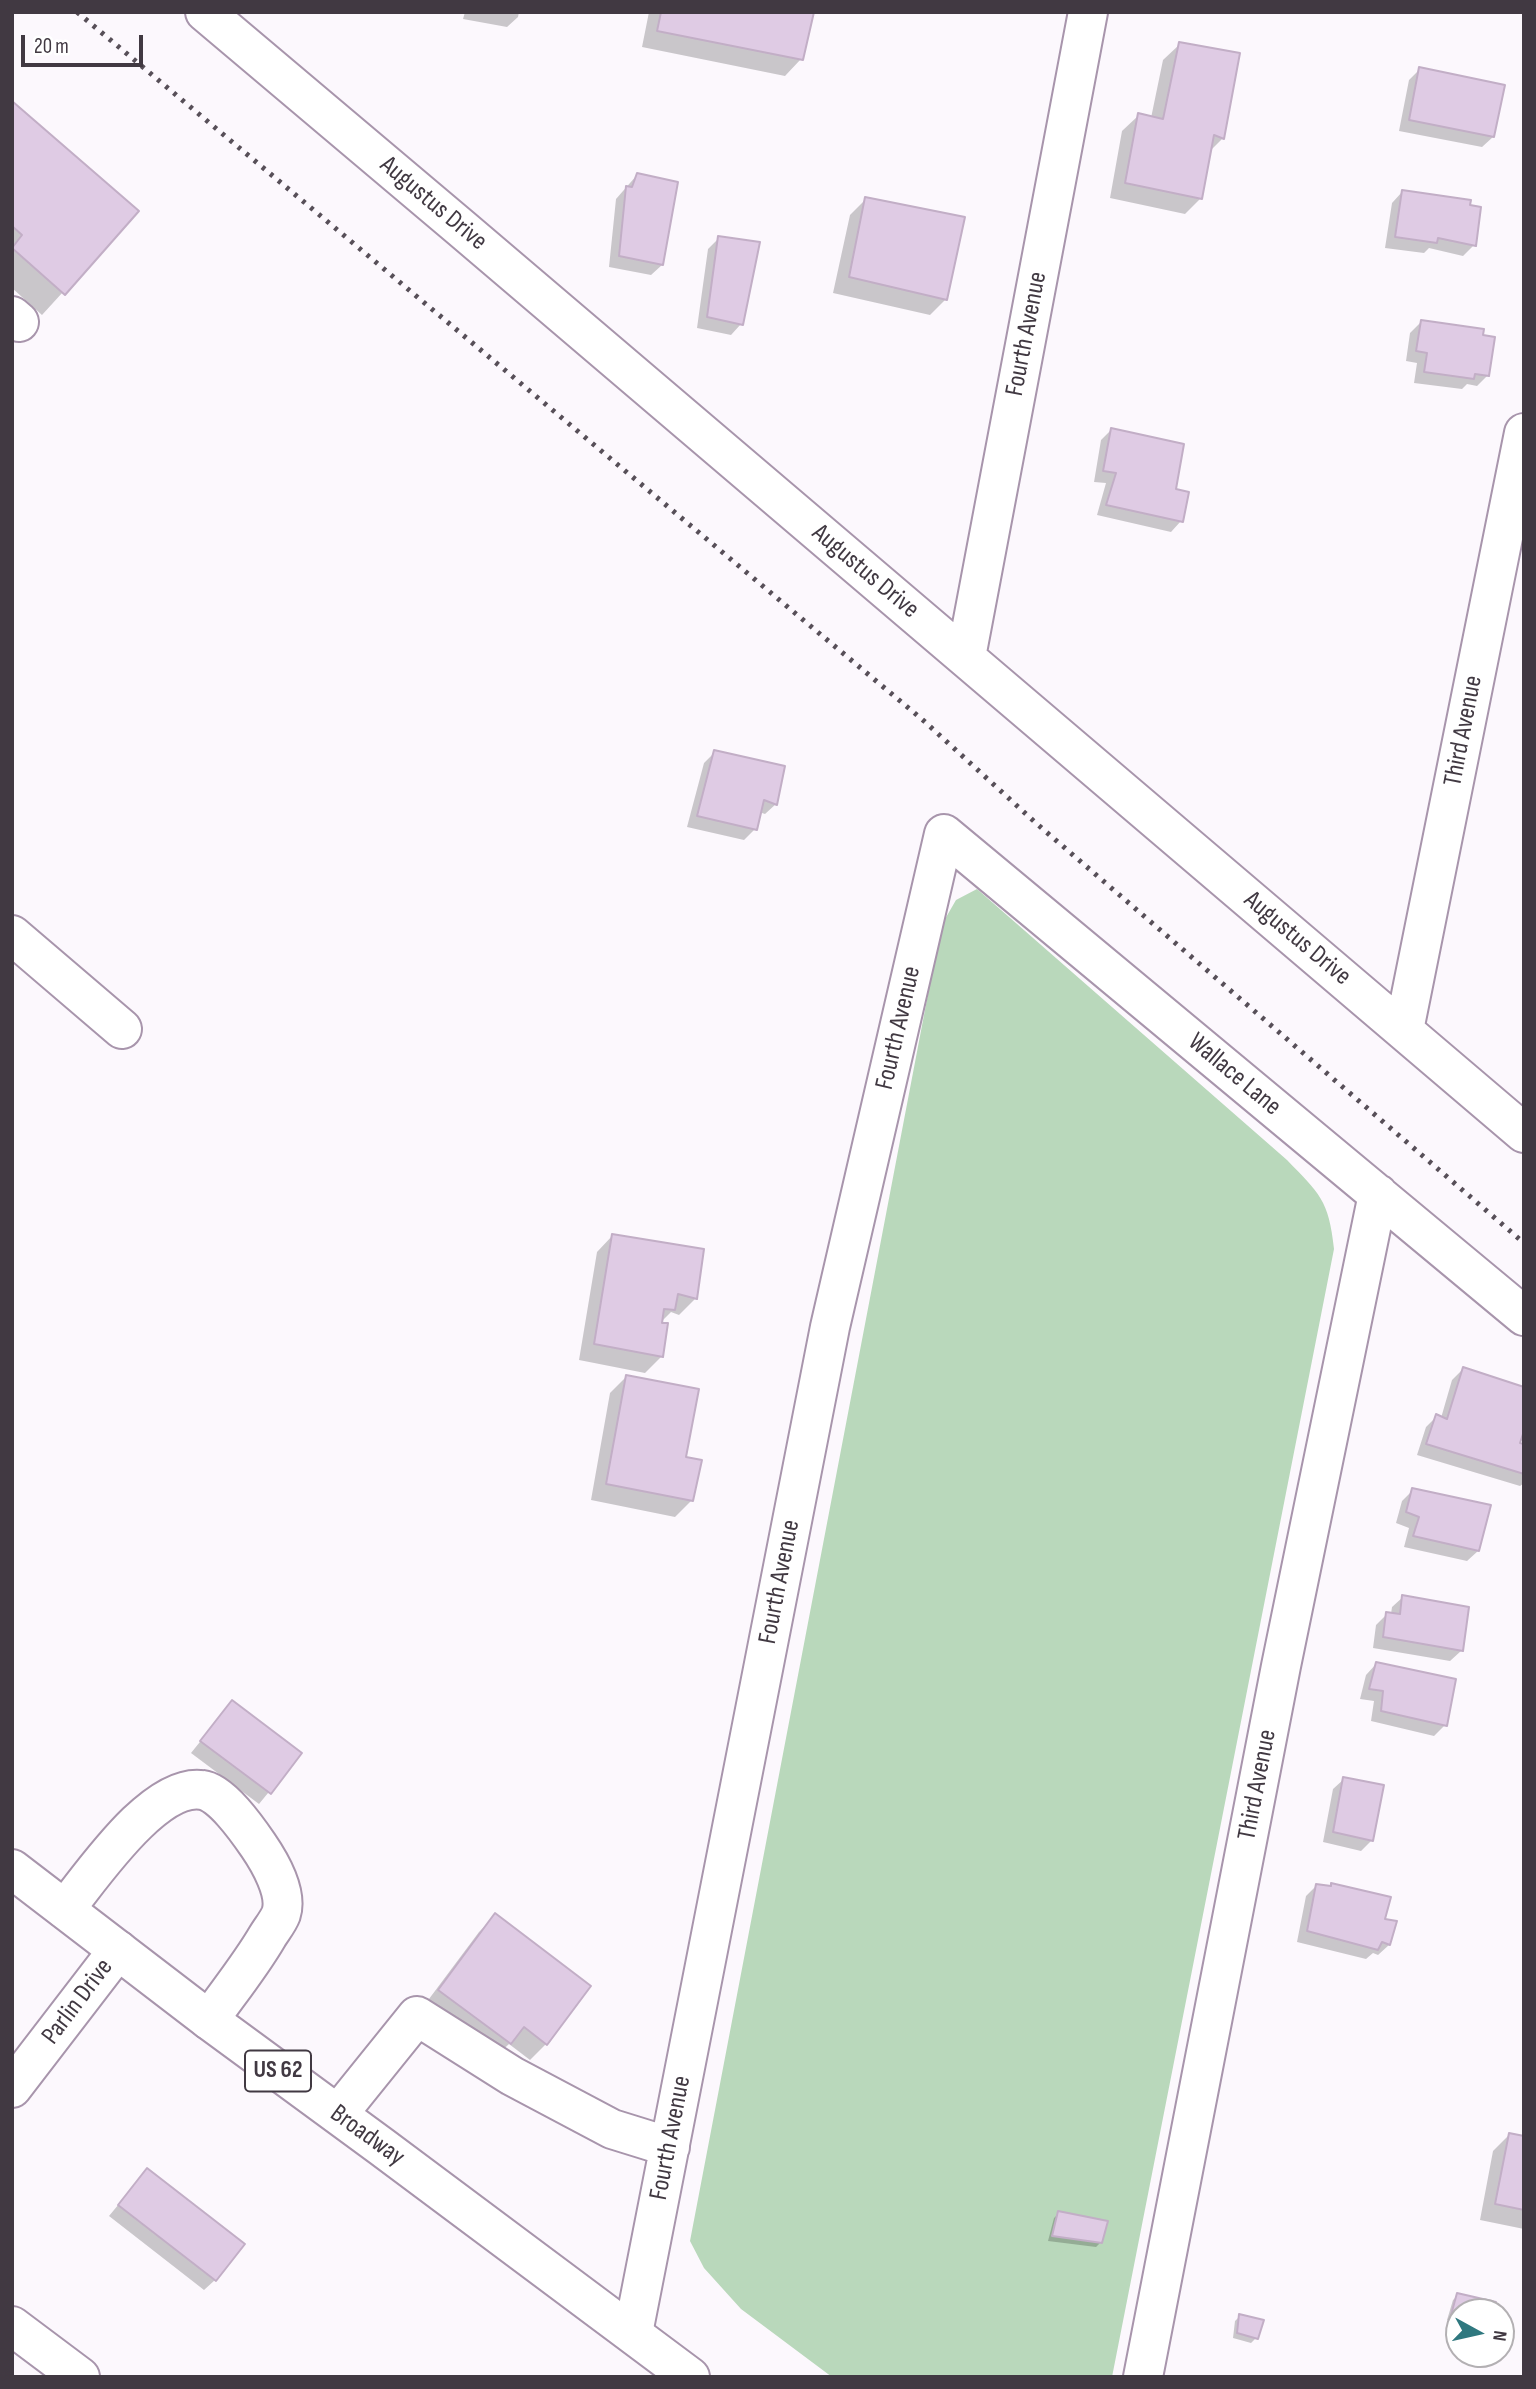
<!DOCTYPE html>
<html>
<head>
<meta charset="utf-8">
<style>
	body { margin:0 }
	#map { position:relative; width:1536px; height:2389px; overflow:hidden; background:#fcf8fd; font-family:"Sofia Sans Condensed",sans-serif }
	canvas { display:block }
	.frame { position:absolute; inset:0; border:14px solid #413942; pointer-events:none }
	.north { position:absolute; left:1445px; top:2298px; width:70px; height:70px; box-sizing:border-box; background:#fff; border:2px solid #b3b0b3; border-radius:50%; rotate:98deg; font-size:19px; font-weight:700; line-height:28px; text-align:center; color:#413942 }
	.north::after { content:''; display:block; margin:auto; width:24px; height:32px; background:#2f787f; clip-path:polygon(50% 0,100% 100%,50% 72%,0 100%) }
	.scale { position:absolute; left:21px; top:35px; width:122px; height:32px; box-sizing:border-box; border:4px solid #413942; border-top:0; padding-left:9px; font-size:21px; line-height:24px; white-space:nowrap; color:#413942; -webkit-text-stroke:5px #fff; paint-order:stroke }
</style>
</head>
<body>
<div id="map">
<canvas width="1536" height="2389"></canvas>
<div class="frame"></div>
<div class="north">N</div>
<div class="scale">20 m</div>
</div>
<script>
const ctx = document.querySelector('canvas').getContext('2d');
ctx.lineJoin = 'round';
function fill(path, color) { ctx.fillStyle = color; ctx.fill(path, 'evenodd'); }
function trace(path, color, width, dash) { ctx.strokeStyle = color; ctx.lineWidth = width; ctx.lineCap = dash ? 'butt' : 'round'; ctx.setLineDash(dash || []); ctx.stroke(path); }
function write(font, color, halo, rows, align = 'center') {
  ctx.font = font + ' "Sofia Sans Condensed",sans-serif'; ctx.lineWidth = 6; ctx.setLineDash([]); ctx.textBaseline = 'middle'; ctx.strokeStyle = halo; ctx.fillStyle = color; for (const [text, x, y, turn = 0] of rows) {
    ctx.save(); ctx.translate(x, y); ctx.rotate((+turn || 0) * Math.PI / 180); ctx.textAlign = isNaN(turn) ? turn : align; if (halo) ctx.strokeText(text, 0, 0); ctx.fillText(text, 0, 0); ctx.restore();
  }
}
fill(new Path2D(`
	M 977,889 L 1287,1160 C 1319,1193 1329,1200 1334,1249 L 1112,2377 L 832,2377 L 741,2309 L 704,2268 L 690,2241 L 941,926 L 956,900 Z`), '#b9d8bb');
fill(new Path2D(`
	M 465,12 L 519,12 L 518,17 L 507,27 L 463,19 Z
	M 649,12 L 812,12 L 801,59 L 785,76 L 642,47 Z
	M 1180,44 L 1223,138 L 1209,152 L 1201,198 L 1185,214 L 1110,198 L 1122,131 L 1139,115 L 1151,118 L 1163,60 Z
	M 1420,69 L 1493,137 L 1482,147 L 1399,131 L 1409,80 Z
	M 12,104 L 136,212 L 42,315 L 12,288 Z
	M 637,175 L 662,265 L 651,275 L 609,267 L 616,199 Z
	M 1402,192 L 1474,245 L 1463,256 L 1429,248 L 1424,253 L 1385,248 L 1392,203 Z
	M 866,199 L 946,299 L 930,315 L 833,293 L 850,215 Z
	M 719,238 L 741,324 L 731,335 L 697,328 L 708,249 Z
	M 1421,322 L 1488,375 L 1477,386 L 1467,384 L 1462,389 L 1414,383 L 1417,363 L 1406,361 L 1410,333 Z
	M 1112,429 L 1174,490 L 1181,521 L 1171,532 L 1097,515 L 1106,483 L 1094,482 L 1101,440 Z
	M 715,752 L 776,804 L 765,814 L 759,812 L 755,829 L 744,840 L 687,827 L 704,763 Z
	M 613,1235 L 702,1250 L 695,1299 L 679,1315 L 671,1312 L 659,1324 L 662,1356 L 645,1373 L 579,1360 L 597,1252 Z
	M 1463,1369 L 1518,1444 L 1524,1446 L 1524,1483 L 1520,1486 L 1417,1455 L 1426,1427 L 1437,1416 L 1441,1418 L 1452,1380 Z
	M 626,1377 L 683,1459 L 692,1500 L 675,1517 L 591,1500 L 610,1393 Z
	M 1413,1490 L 1478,1551 L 1467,1561 L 1404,1547 L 1409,1528 L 1396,1523 L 1402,1501 Z
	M 1403,1597 L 1461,1651 L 1450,1661 L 1373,1648 L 1376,1625 L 1387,1614 L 1391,1614 L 1392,1607 Z
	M 1376,1664 L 1445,1725 L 1434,1736 L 1371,1721 L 1374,1701 L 1360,1699 L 1366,1675 Z
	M 232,1702 L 300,1754 L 259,1804 L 191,1753 Z
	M 1344,1779 L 1372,1840 L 1361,1851 L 1323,1842 L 1333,1789 Z
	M 1317,1885 L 1329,1887 L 1332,1885 L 1383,1921 L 1389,1945 L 1378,1955 L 1373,1953 L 1366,1959 L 1297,1942 L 1306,1896 Z
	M 495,1916 L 546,2044 L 530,2060 L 509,2044 L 493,2059 L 423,2007 L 479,1932 Z
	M 1509,2135 L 1524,2138 L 1524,2229 L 1480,2220 L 1493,2151 Z
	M 147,2170 L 215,2280 L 204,2290 L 109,2216 Z
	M 1059,2213 L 1101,2242 L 1096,2247 L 1048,2241 L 1054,2218 Z
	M 1458,2295 L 1491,2312 L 1459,2312 L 1459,2322 L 1447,2320 L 1453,2300 Z
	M 1240,2316 L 1256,2338 L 1251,2343 L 1233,2338 L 1235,2321 Z`), '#0003');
const building = new Path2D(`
	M 661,12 L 814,12 L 803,60 L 657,31 Z
	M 1179,42 L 1240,53 L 1224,139 L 1214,135 L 1202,199 L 1125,183 L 1138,113 L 1163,119 Z
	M 1419,67 L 1505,85 L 1494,137 L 1409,120 Z
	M 12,101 L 139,211 L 65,295 L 12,248 L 22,235 L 12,226 Z
	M 637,173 L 678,182 L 663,265 L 619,256 L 626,186 L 632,187 Z
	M 1402,190 L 1471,200 L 1470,205 L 1481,207 L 1476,246 L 1438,238 L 1437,243 L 1395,237 Z
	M 865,197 L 965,217 L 947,300 L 849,277 Z
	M 718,236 L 760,242 L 743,325 L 707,317 Z
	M 1421,320 L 1484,329 L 1483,335 L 1495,337 L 1489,376 L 1475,374 L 1474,379 L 1424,372 L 1427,353 L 1416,351 Z
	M 1111,428 L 1184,444 L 1176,489 L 1189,492 L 1183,522 L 1106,505 L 1116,473 L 1103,471 Z
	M 714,750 L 785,766 L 777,805 L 764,800 L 757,830 L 697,816 Z
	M 612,1234 L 704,1249 L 697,1299 L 678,1294 L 675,1310 L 664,1309 L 662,1323 L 668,1323 L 663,1357 L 594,1344 Z
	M 1463,1367 L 1524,1387 L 1524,1431 L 1520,1443 L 1524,1444 L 1524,1474 L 1426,1444 L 1436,1414 L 1447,1419 Z
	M 626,1375 L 699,1389 L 686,1457 L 702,1460 L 693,1501 L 606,1484 Z
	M 1412,1488 L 1491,1505 L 1479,1551 L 1413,1536 L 1419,1517 L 1406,1512 Z
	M 1402,1595 L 1469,1607 L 1463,1651 L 1383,1637 L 1386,1612 L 1400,1614 Z
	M 1376,1662 L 1456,1679 L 1447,1726 L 1381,1711 L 1383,1691 L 1369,1689 Z
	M 232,1700 L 302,1753 L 271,1794 L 200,1741 Z
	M 1343,1777 L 1384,1785 L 1373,1841 L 1333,1832 Z
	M 1331,1883 L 1391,1897 L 1385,1919 L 1397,1921 L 1390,1945 L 1382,1942 L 1378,1950 L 1307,1931 L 1316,1884 L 1331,1886 Z
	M 495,1913 L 591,1986 L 547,2045 L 524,2027 L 511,2044 L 438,1990 Z
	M 1509,2133 L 1524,2136 L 1524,2210 L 1495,2204 Z
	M 147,2168 L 245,2244 L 216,2281 L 118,2205 Z
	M 1058,2211 L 1108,2221 L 1102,2243 L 1052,2236 Z
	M 1457,2293 L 1496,2302 L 1493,2312 L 1459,2312 L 1459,2317 L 1451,2315 Z
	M 1239,2314 L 1264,2320 L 1258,2339 L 1237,2333 Z`);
fill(building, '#dfcbe4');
trace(building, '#c2aec6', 2);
const minor = new Path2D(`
	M 205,12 L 461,228 L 1524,1133
	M 12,316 L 19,322
	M 966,657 L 1088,12
	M 12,935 L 122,1029
	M 1404,1030 L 1524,433
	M 65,1909 C 92,1876 154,1783 202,1790 C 221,1792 247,1829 258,1845 C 269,1861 288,1893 281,1914 C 278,1922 271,1930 267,1937 C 250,1966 228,1993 209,2020
	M 12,2088 L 118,1950
	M 338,2114 L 417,2016 L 512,2076 L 612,2129 L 670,2147
	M 12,2326 L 80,2377
	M 633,2333 L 830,1327 L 944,834 L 1524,1316
	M 1143,2377 L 1281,1666 L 1378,1194`);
const major = new Path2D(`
	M 12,1869 L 209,2020 L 382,2147 L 690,2377`);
trace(minor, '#a895ac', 42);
trace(major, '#a895ac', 42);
trace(minor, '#fff', 38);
trace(major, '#fff', 38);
trace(new Path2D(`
	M 77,12 L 924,721 L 1037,824 L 1524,1243`), '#574f58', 5, [3.5, 7]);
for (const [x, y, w] of [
	[278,2071,66]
]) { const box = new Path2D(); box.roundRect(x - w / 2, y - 20.5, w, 41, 5); ctx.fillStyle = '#fff'; ctx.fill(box); trace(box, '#413942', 2); }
write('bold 24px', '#413942', null, [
	["US 62",278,2071]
]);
write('26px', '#413942', '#fff', [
	["Augustus Drive",433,204,40],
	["Fourth Avenue",1027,334,-79],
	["Augustus Drive",865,572,40],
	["Third Avenue",1464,731,-79],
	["Augustus Drive",1297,939,40],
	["Fourth Avenue",899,1028,-77],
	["Wallace Lane",1234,1075,40],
	["Fourth Avenue",780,1582,-79],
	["Third Avenue",1258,1785,-79],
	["Parlin Drive",78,2002,-53],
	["Broadway",367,2136,36],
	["Fourth Avenue",671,2138,-79]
]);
</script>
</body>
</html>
